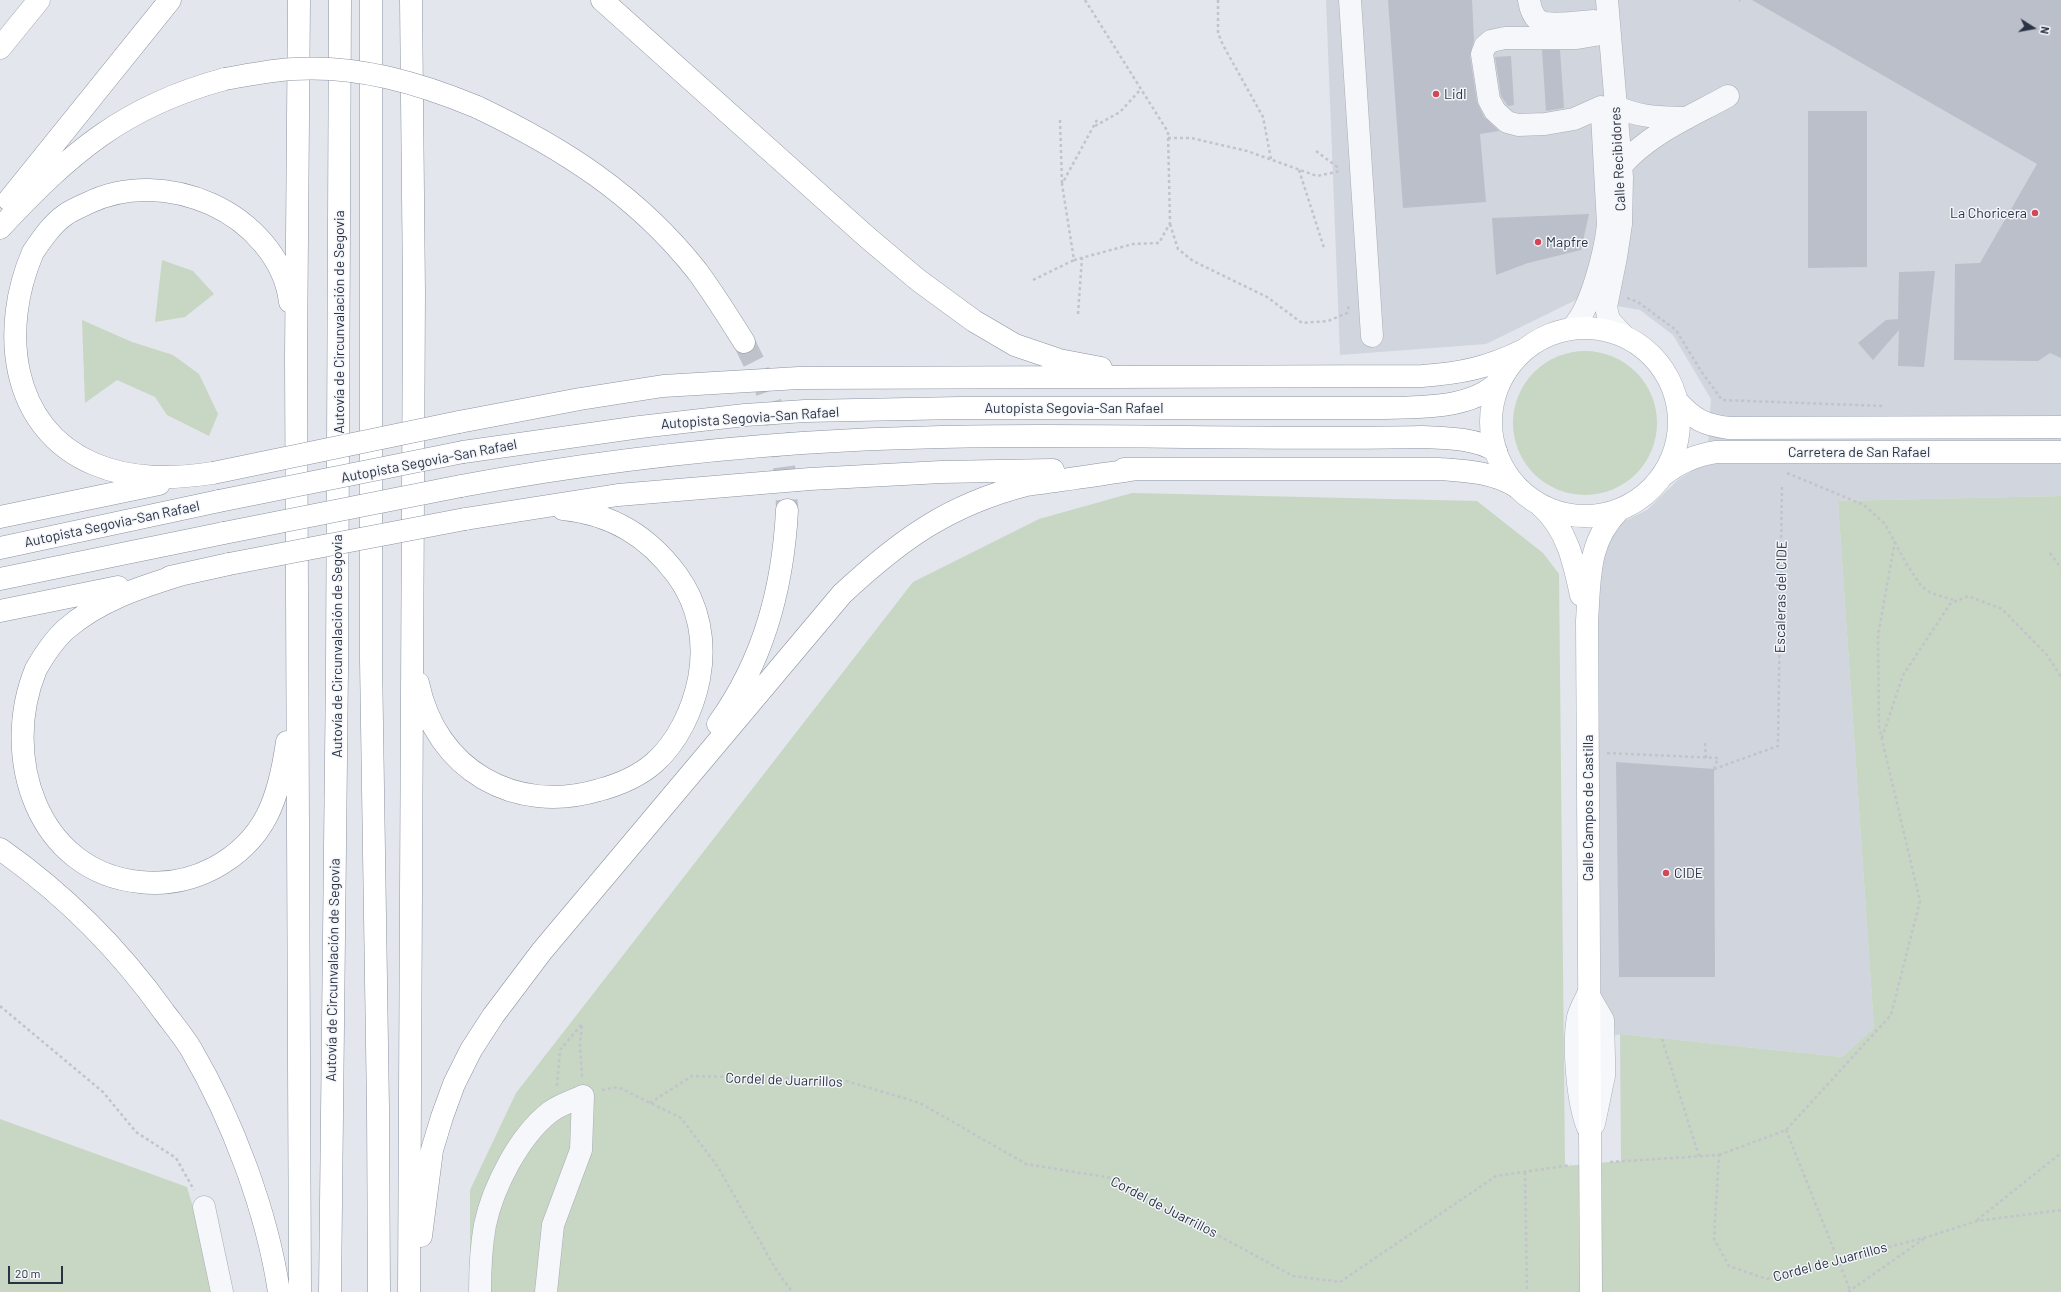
<!DOCTYPE html>
<html>
<head>
<meta charset="utf-8">
<style>
	body { margin:0 }
	#map { position:relative; width:2061px; height:1292px; overflow:hidden; background:#e3e6ec; font-family:Barlow,sans-serif }
	canvas { display:block }
	.north { position:absolute; left:2013px; top:8px; width:40px; height:40px; -webkit-text-stroke:3px #f3f5f9; paint-order:stroke; rotate:101deg; font-size:11px; font-weight:700; line-height:16px; text-align:center; color:#2a3344 }
	.north::after { content:''; display:block; margin:auto; width:14px; height:18px; background:#2a3344; clip-path:polygon(50% 0,100% 100%,50% 72%,0 100%) }
	.scale { position:absolute; left:8px; top:1266px; width:55px; height:18px; box-sizing:border-box; border:2px solid #2a3344; border-top:0; padding-left:5px; font-size:12px; line-height:14px; white-space:nowrap; color:#2a3344; -webkit-text-stroke:3px #f3f5f9; paint-order:stroke }
</style>
</head>
<body>
<div id="map">
<canvas width="2061" height="1292"></canvas>
<div class="north">N</div>
<div class="scale">20 m</div>
</div>
<script>
const ctx = document.querySelector('canvas').getContext('2d');
ctx.lineJoin = 'round';
function fill(path, color) { ctx.fillStyle = color; ctx.fill(path, 'evenodd'); }
function trace(path, color, width, dash) { ctx.strokeStyle = color; ctx.lineWidth = width; ctx.lineCap = dash ? 'butt' : 'round'; ctx.setLineDash(dash || []); ctx.stroke(path); }
function write(font, color, halo, rows, align = 'center') {
  ctx.font = font + ' Barlow,sans-serif'; ctx.lineWidth = 3; ctx.setLineDash([]); ctx.textBaseline = 'middle'; ctx.strokeStyle = halo; ctx.fillStyle = color; for (const [text, x, y, turn = 0] of rows) {
    ctx.save(); ctx.translate(x, y); ctx.rotate((+turn || 0) * Math.PI / 180); ctx.textAlign = isNaN(turn) ? turn : align; if (halo) ctx.strokeText(text, 0, 0); ctx.fillText(text, 0, 0); ctx.restore();
  }
}
fill(new Path2D(`
	M 1326,0 L 2061,0 L 2061,496 L 1838,501 L 1874,1028 L 1842,1057 L 1620,1034 L 1601,1040 L 1598,584 L 1603,548 L 1616,525 L 1647,510 L 1679,479 L 1707,462 L 1711,399 L 1673,335 L 1640,310 L 1578,299 L 1486,344 L 1340,355 Z`), '#d1d5de');
fill(new Path2D(`
	M 162,260 L 193,271 L 214,294 L 185,317 L 155,322 Z
	M 82,320 L 132,342 L 173,355 L 199,374 L 218,414 L 209,436 L 167,415 L 155,397 L 117,380 L 85,403 Z
	M1513 423a72 72 0 1 1 144 0a72 72 0 1 1-144 0Z
	M 1132,493 L 1477,501 L 1543,553 L 1559,574 L 1565,1166 L 1621,1161 L 1620,1034 L 1842,1057 L 1874,1028 L 1838,501 L 2061,496 L 2061,1292 L 470,1292 L 470,1190 L 516,1093 L 913,582 L 1039,519 Z
	M 0,1119 L 187,1187 L 218,1292 L 0,1292 Z`), '#c8d6c4');
fill(new Path2D(`
	M 1388,0 L 1472,0 L 1474,40 L 1470,56 L 1477,102 L 1484,117 L 1499,131 L 1480,134 L 1486,202 L 1403,208 Z
	M 1752,0 L 2061,0 L 2061,358 L 2050,353 L 2038,361 L 1954,360 L 1955,264 L 1980,263 L 2037,164 Z
	M 1542,50 L 1560,50 L 1564,108 L 1546,111 Z
	M 1511,56 L 1514,105 L 1508,106 L 1501,96 L 1495,57 Z
	M 1808,111 L 1867,111 L 1867,267 L 1808,268 Z
	M 1589,214 L 1581,250 L 1528,263 L 1496,275 L 1492,218 Z
	M 1935,271 L 1924,367 L 1898,366 L 1899,330 L 1873,360 L 1858,343 L 1886,320 L 1898,319 L 1899,272 Z
	M 1616,762 L 1714,769 L 1715,977 L 1619,977 Z`), '#babfc9');
trace(new Path2D(`
	M 744,342 C 751,357 759,371 765,387 C 780,426 786,468 787,510`), '#bec2ca', 22, [22, 11]);
const minor = new Path2D(`
	M 1350,0 L 1372,336
	M 1529,0 C 1530,7 1532,15 1538,20 C 1547,27 1581,22 1594,21
	M 1607,0 L 1622,177 L 1621,224 L 1616,257 L 1606,307 L 1609,320 L 1622,334
	M 1595,35 L 1577,38 L 1505,38 L 1491,41 L 1485,46 L 1482,54 L 1489,100 L 1495,111 L 1507,122 L 1518,125 L 1545,124 L 1574,119 L 1601,107
	M 1615,106 C 1640,118 1660,117 1687,118
	M 1621,166 C 1650,133 1690,117 1728,96
	M 1572,328 C 1591,309 1605,252 1608,225 L 1602,115
	M 1588,994 L 1603,1020 L 1604,1058 L 1604,1076 L 1594,1124
	M 1588,1128 C 1577,1102 1573,1044 1578,1017 C 1580,1009 1585,1001 1588,994
	M 204,1207 L 222,1292
	M 480,1292 C 480,1270 481,1247 485,1225 C 493,1187 519,1136 550,1112 C 559,1105 572,1101 583,1096 L 581,1150 L 553,1225 L 546,1292`);
const major = new Path2D(`
	M 0,48 L 39,0
	M1491 422a94 94 0 1 1 188 0a94 94 0 1 1-188 0Z
	M 1677,401 C 1694,420 1705,425 1729,428 L 2061,427
	M 1662,476 C 1678,463 1695,455 1716,452 L 2061,452
	M 1541,506 C 1567,529 1574,562 1581,595
	M 1591,1292 L 1587,621 C 1590,579 1587,542 1619,510`);
const highway = new Path2D(`
	M 299,0 L 296,358 L 300,1292
	M 371,0 L 371,660 L 378,1108 L 379,1292
	M 602,0 L 868,238 L 918,280 L 974,321 L 1015,345 L 1059,360 L 1101,368
	M 477,107 C 563,148 637,195 697,271 C 714,294 729,318 744,342
	M 9,200 L 170,0
	M 0,228 C 70,153 124,106 225,79
	M 459,422 L 580,399 L 663,386 L 799,378 L 1422,376 C 1462,373 1487,368 1524,350
	M 463,452 L 640,427 L 745,415 L 805,411 L 960,408 L 1385,408 C 1421,407 1480,409 1503,376
	M 1124,469 L 1439,469 C 1467,471 1493,472 1517,487
	M 213,473 C 173,479 132,480 94,464 C 9,428 0,328 33,252 C 42,239 52,224 65,215 C 72,210 80,207 88,203 C 127,184 172,187 211,204 C 251,222 285,259 290,302
	M 461,486 C 574,465 688,451 802,443 C 1008,429 1216,441 1422,437 C 1446,438 1475,438 1496,451
	M 0,517 L 159,484
	M 465,519 L 618,495 L 810,479 L 941,472 L 1053,470
	M 0,548 L 219,501
	M 183,574 C 141,587 99,600 65,630 C 53,641 44,655 36,669 C 0,756 37,872 140,882 C 166,885 191,880 214,868 C 266,840 279,798 287,742
	M 170,577 L 229,564
	M 0,579 L 224,533
	M 0,611 L 118,587
	M 418,683 C 436,770 515,815 599,790 C 618,785 639,776 654,763 C 678,742 693,709 699,679 C 706,642 699,605 677,575 C 648,536 612,514 563,509
	M 718,724 C 764,660 783,588 787,510
	M 0,849 C 64,894 119,949 164,1012 C 173,1024 183,1036 191,1049 C 232,1119 267,1211 279,1292
	M 421,1236 L 432,1150 L 442,1117 L 454,1084 L 471,1050 L 493,1016 L 542,951 L 842,594 C 900,540 948,505 1026,485 C 1038,483 1051,482 1063,480 C 1088,476 1113,473 1138,469
	M 330,1292 L 337,669 L 340,0
	M 409,1292 L 414,292 L 411,0`);
trace(minor, '#a8adb6', 23);
trace(major, '#a2aab8', 23);
trace(highway, '#8a93a3', 23);
trace(new Path2D(`
	M 1085,0 L 1168,132 L 1170,223 L 1159,243 L 1133,244 L 1074,260 L 1062,184 L 1098,118
	M 1218,0 L 1218,33 L 1223,45 L 1263,117 L 1271,159
	M 1739,1 L 1740,0
	M 1060,120 L 1062,183
	M 1095,126 L 1120,112 L 1141,89
	M 1168,138 L 1191,138 L 1247,151 L 1317,176 L 1341,171
	M 1316,151 L 1340,169
	M 1299,170 L 1324,248
	M 1170,224 L 1178,249 L 1193,261 L 1267,297 L 1302,323 L 1328,321 L 1347,313 L 1349,306
	M 1033,280 L 1074,260
	M 1627,298 L 1638,302 L 1676,330 L 1701,371 L 1722,400 L 1884,406
	M 1078,314 L 1082,258
	M 1787,473 L 1864,505 L 1885,524 L 1906,563 L 1922,587 L 1931,593 L 1957,601
	M 2050,553 L 2061,568
	M 1882,738 L 1903,675 L 1950,604 L 1968,596 L 2002,609 L 2047,655 L 2061,677
	M 1705,743 L 1706,758
	M 1607,753 L 1718,758 L 1714,769
	M 1714,769 L 1778,746 L 1782,484
	M 0,1006 L 103,1092 L 136,1132 L 176,1158 L 194,1190
	M 1662,1039 L 1699,1156
	M 557,1086 L 560,1050 L 582,1024 L 580,1044 L 582,1077
	M 602,1090 L 618,1087 L 681,1118 L 718,1167 L 775,1268 L 792,1292
	M 650,1103 L 692,1076 L 843,1080 L 920,1103 L 1026,1164 L 1112,1178 L 1293,1276 L 1340,1282 L 1496,1176 L 1571,1165
	M 1786,1130 L 1850,1290
	M 1719,1155 L 1786,1130 L 1891,1015 L 1920,901 L 1879,727 L 1878,635 L 1895,541
	M 1610,1162 L 1719,1155 L 1714,1239 L 1729,1266 L 1767,1279 L 1927,1237 L 1977,1221 L 2061,1210
	M 1525,1172 L 1527,1292
	M 1977,1220 L 2061,1153
	M 1848,1292 L 1925,1238`), '#c1c4cb', 2.5, [3, 3]);
trace(minor, '#f6f7fa', 22);
trace(major, '#fff', 22);
trace(highway, '#fff', 22);
const highwayBridge = new Path2D(`
	M 225,79 C 248,75 271,70 294,69 C 358,65 419,83 477,107
	M 213,473 L 459,422
	M 219,501 L 463,452
	M 224,533 L 461,486
	M 229,564 L 465,519`);
trace(highwayBridge, '#8a93a3', 23, []);
trace(highwayBridge, '#fff', 22);
for (const [x, y, r, color] of [
	[1436,94,4,"#d14757"],
	[2035,213,4,"#d14757"],
	[1538,242,4,"#d14757"],
	[1666,873,4,"#d14757"]
]) { const dot = new Path2D(); dot.arc(x, y, r, 0, 2 * Math.PI); ctx.fillStyle = color; ctx.fill(dot); trace(dot, '#f3f5f9', 1.5); }
write('14px', '#2a3344', '#f3f5f9', [
	["Lidl",1444,94],
	["La Choricera",2027,213,"right"],
	["Mapfre",1546,242],
	["CIDE",1674,873]
], 'left');
write('14px', '#2a3344', '#f3f5f9', [
	["Calle Recibidores",1618,159,-93],
	["Autovía de Circunvalación de Segovia",339,322,-90],
	["Autopista Segovia-San Rafael",1074,408],
	["Autopista Segovia-San Rafael",750,418,-4],
	["Carretera de San Rafael",1859,452],
	["Autopista Segovia-San Rafael",429,461,-11],
	["Autopista Segovia-San Rafael",112,524,-12],
	["Escaleras del CIDE",1781,597,-89],
	["Autovía de Circunvalación de Segovia",337,646,-90],
	["Calle Campos de Castilla",1588,808,-90],
	["Autovía de Circunvalación de Segovia",333,970,-89],
	["Cordel de Juarrillos",784,1080,2],
	["Cordel de Juarrillos",1164,1207,27],
	["Cordel de Juarrillos",1830,1262,-15]
]);
</script>
</body>
</html>
